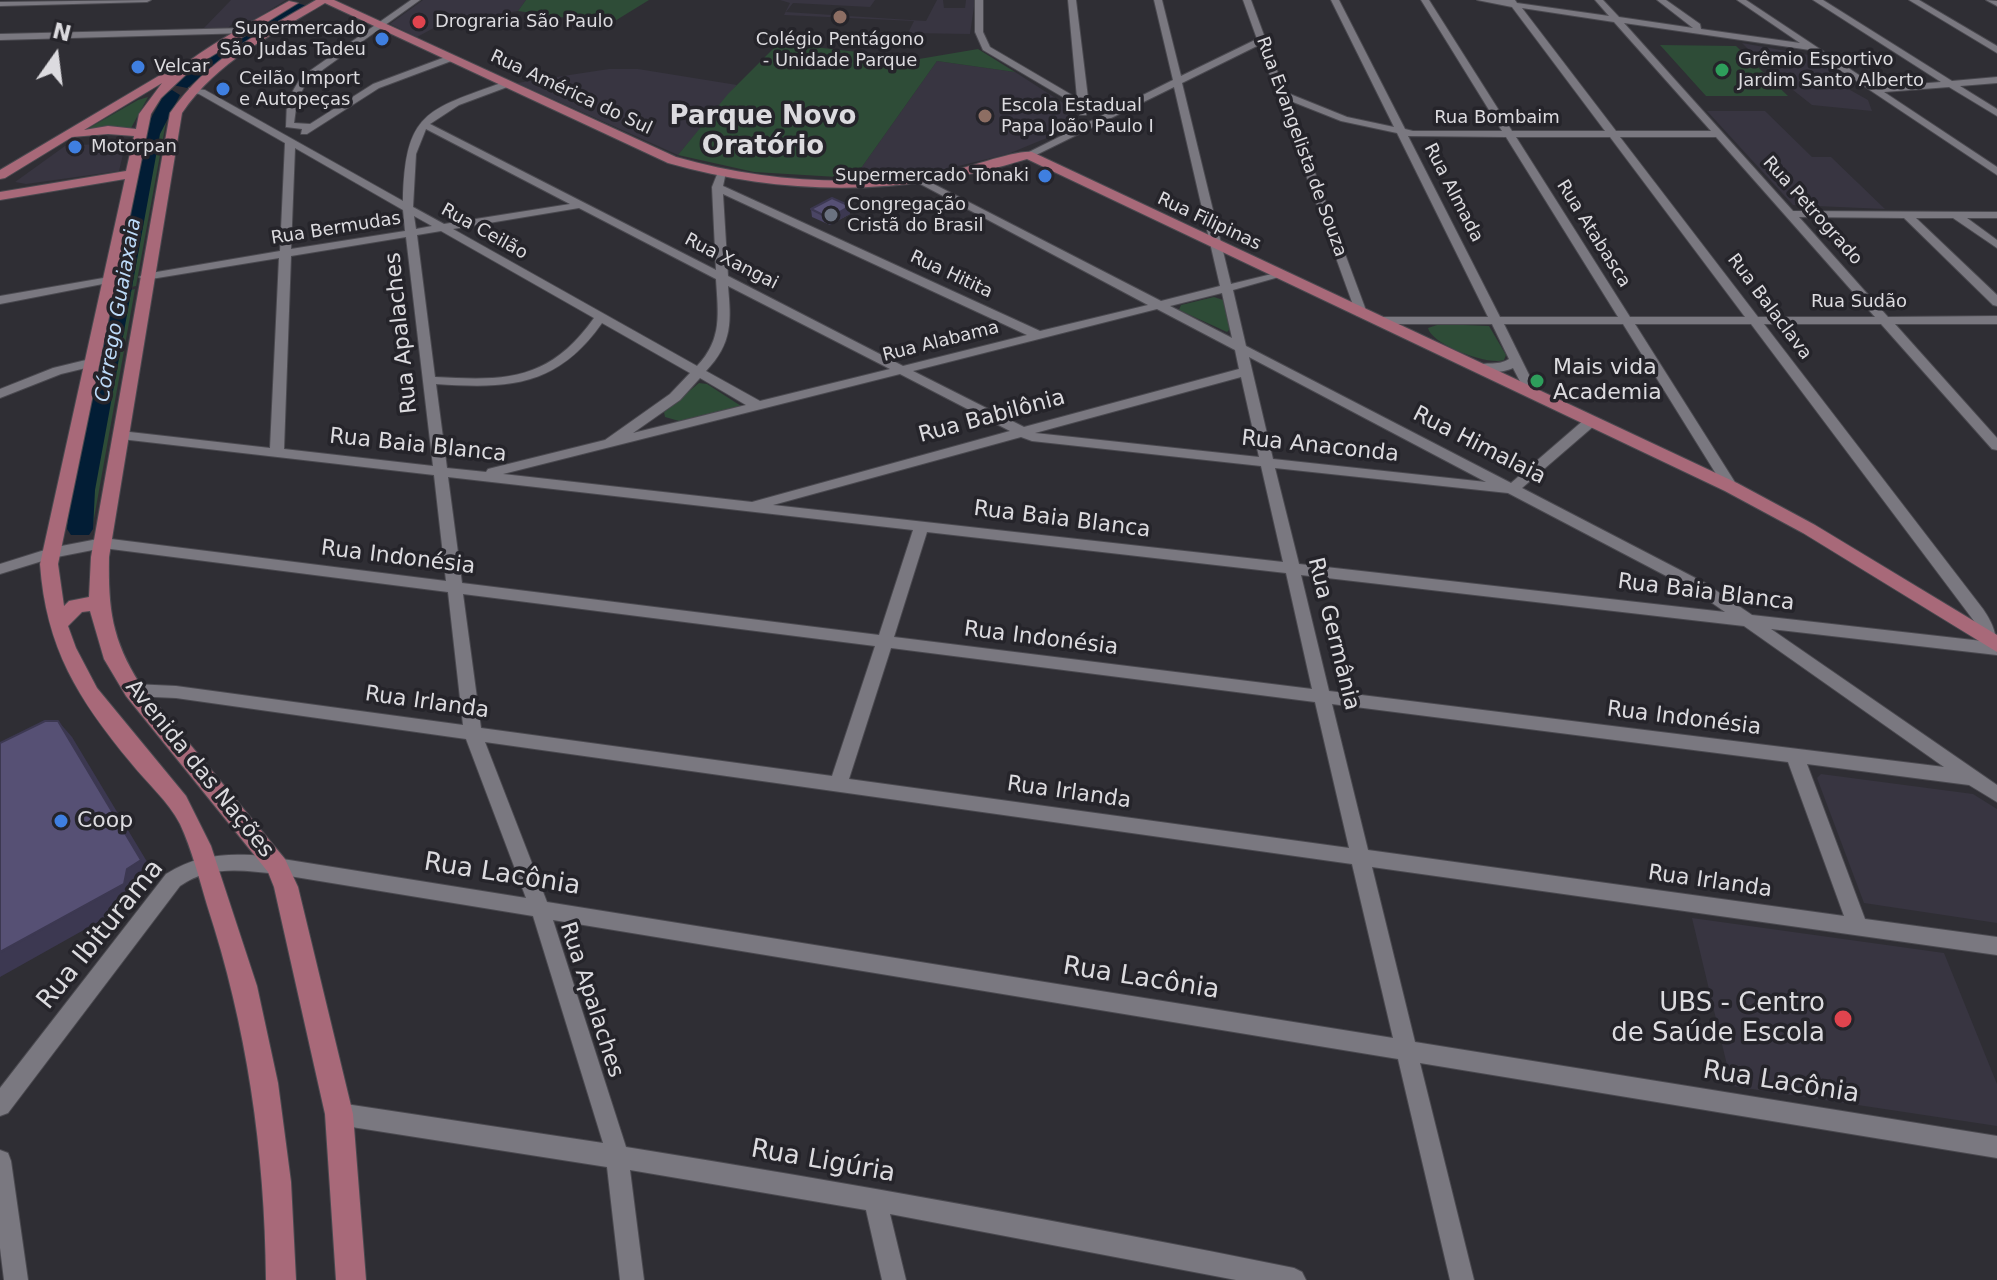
<!DOCTYPE html>
<html>
<head>
<meta charset="utf-8">
<style>
	body { margin:0 }
	#map { position:relative; width:1997px; height:1280px; overflow:hidden; background:#2f2e34; font-family:"DejaVu Sans",sans-serif }
	canvas { display:block }
	.north { position:absolute; left:16px; top:16px; width:80px; height:80px; -webkit-text-stroke:6px #25242a; paint-order:stroke; rotate:14deg; font-size:22px; font-weight:700; line-height:32px; text-align:center; color:#dcdbdf }
	.north::after { content:''; display:block; margin:auto; width:28px; height:36px; background:#dcdbdf; clip-path:polygon(50% 0,100% 100%,50% 72%,0 100%) }
</style>
</head>
<body>
<div id="map">
<canvas width="1997" height="1280"></canvas>
<div class="north">N</div>
</div>
<script>
const ctx = document.querySelector('canvas').getContext('2d');
ctx.lineJoin = 'round';
function fill(path, color) { ctx.fillStyle = color; ctx.fill(path, 'evenodd'); }
function trace(path, color, width, dash) { ctx.strokeStyle = color; ctx.lineWidth = width; ctx.lineCap = dash ? 'butt' : 'round'; ctx.setLineDash(dash || []); ctx.stroke(path); }
function write(font, color, halo, rows, align = 'center') {
  ctx.font = font + ' "DejaVu Sans",sans-serif'; ctx.lineWidth = 7; ctx.setLineDash([]); ctx.textBaseline = 'middle'; ctx.strokeStyle = halo; ctx.fillStyle = color; for (const [text, x, y, turn = 0] of rows) {
    ctx.save(); ctx.translate(x, y); ctx.rotate((+turn || 0) * Math.PI / 180); ctx.textAlign = isNaN(turn) ? turn : align; if (halo) ctx.strokeText(text, 0, 0); ctx.fillText(text, 0, 0); ctx.restore();
  }
}
fill(new Path2D(`
	M 231,0 L 286,0 L 252,21 L 235,21 L 228,28 L 203,29 Z
	M 423,0 L 526,0 L 518,11 L 443,23 L 417,37 L 390,24 Z
	M 780,0 L 875,0 L 870,7 L 793,3 L 786,12 L 926,21 L 937,0 L 943,0 L 944,8 L 965,8 L 966,0 L 975,0 L 970,34 L 908,33 L 914,21 L 784,15 L 790,3 Z
	M 1742,43 L 1814,56 L 1844,76 L 1843,86 L 1868,100 L 1872,111 L 1812,105 L 1774,75 Z
	M 937,61 L 1015,72 L 1074,110 L 1065,127 L 1054,135 L 1008,154 L 946,169 L 854,178 Z
	M 609,69 L 638,69 L 737,85 L 678,155 L 517,83 Z
	M 1707,111 L 1765,111 L 1812,157 L 1831,157 L 1885,209 L 1793,205 Z
	M 126,142 L 119,171 L 26,184 L 15,182 L 65,146 Z
	M 1821,774 L 1973,794 L 1997,809 L 1997,923 L 1864,903 L 1817,778 Z
	M 1692,918 L 1944,953 L 1997,1084 L 1997,1126 L 1732,1086 Z`), '#383541');
fill(new Path2D(`
	M 526,0 L 649,0 L 610,24 L 518,11 Z
	M 779,43 L 919,59 L 978,49 L 1015,72 L 937,61 L 854,178 L 754,172 L 678,155 L 728,94 Z
	M 1660,45 L 1736,46 L 1788,96 L 1706,96 Z
	M 148,97 L 131,128 L 82,132 L 138,100 Z
	M 174,97 L 177,98 L 166,122 L 136,286 L 126,288 L 155,134 Z
	M 135,289 L 93,524 L 87,526 L 88,494 L 126,291 Z
	M 1214,297 L 1223,300 L 1230,329 L 1227,332 L 1179,310 L 1181,305 Z
	M 1440,324 L 1489,326 L 1506,355 L 1504,360 C 1488,366 1431,344 1428,328 Z
	M 699,383 L 707,384 L 741,406 L 679,421 L 665,417 L 664,412 Z`), '#2e4c37');
fill(new Path2D(`
	M 296,3 L 308,6 L 222,59 L 187,88 L 173,85 L 212,53 Z
	M 172,90 L 180,95 L 160,134 L 95,490 L 93,529 L 89,535 L 71,535 L 67,529 L 71,490 L 142,134 L 164,95 Z`), '#021d35');
const minor = new Path2D(`
	M 151,0 L 147,2 L 0,6 L 0,2 Z
	M 411,0 L 420,0 L 307,81 L 297,101 L 294,123 L 310,124 L 373,84 L 448,56 L 454,56 L 454,60 L 379,88 L 307,134 L 301,134 L 302,129 L 286,127 L 287,101 L 301,77 Z
	M 975,0 L 983,0 L 983,32 L 990,47 L 1077,98 L 1068,0 L 1076,0 L 1089,106 L 1086,115 L 1080,115 L 1078,106 L 983,50 L 975,32 Z
	M 1154,0 L 1162,0 L 1181,76 L 1257,39 L 1243,0 L 1251,0 L 1285,92 L 1347,117 L 1394,127 L 1331,0 L 1339,0 L 1405,129 L 1413,131 L 1502,131 L 1421,0 L 1429,0 L 1512,131 L 1605,131 L 1512,7 L 1477,0 L 1515,0 L 1517,3 L 1609,16 L 1595,0 L 1603,0 L 1619,17 L 1693,28 L 1657,0 L 1666,0 L 1700,24 L 1701,29 L 1800,43 L 1737,0 L 1746,0 L 1877,87 L 1941,82 L 1813,0 L 1823,0 L 1952,81 L 1997,77 L 1997,83 L 1960,86 L 1997,109 L 1997,116 L 1949,87 L 1884,92 L 1997,167 L 1997,175 L 1810,50 L 1624,23 L 1793,211 L 1997,212 L 1997,218 L 1967,218 L 1997,240 L 1997,248 L 1953,218 L 1916,218 L 1997,295 L 1997,306 L 1993,305 L 1904,218 L 1799,217 L 1888,317 L 1997,316 L 1997,324 L 1895,324 L 1997,438 L 1997,450 L 1992,449 L 1881,324 L 1764,324 L 1983,609 C 1994,625 1997,635 1997,655 L 1771,629 L 1997,785 L 1997,802 L 1969,785 L 1807,764 L 1865,919 L 1997,937 L 1997,955 L 1372,867 L 1415,1042 L 1997,1136 L 1997,1158 L 1420,1063 L 1474,1280 L 1450,1280 L 1398,1059 L 553,920 L 626,1147 C 850,1183 1072,1223 1294,1268 L 1302,1272 L 1306,1280 L 1236,1280 L 890,1214 L 906,1280 L 882,1280 L 866,1210 L 630,1170 L 644,1280 L 620,1280 L 607,1167 L 339,1125 L 331,1122 L 328,1114 L 331,1106 L 339,1103 L 603,1143 L 533,916 L 277,874 C 243,870 209,865 180,886 L 8,1113 L 0,1116 L 0,1088 L 166,874 C 197,854 229,853 264,856 L 526,898 L 466,739 L 176,698 L 133,696 L 127,694 L 125,690 L 127,686 L 133,684 L 176,686 L 463,725 L 448,592 L 103,548 L 52,558 L 0,574 L 0,564 L 51,548 L 103,538 L 446,581 L 434,475 L 121,439 L 114,435 L 121,431 L 270,448 L 279,258 L 145,280 L 139,277 L 145,274 L 280,251 L 285,143 L 199,94 L 189,92 L 189,88 L 205,90 L 403,201 C 405,112 426,110 504,82 L 510,82 L 510,86 L 459,105 L 430,124 L 716,270 L 712,187 L 718,172 L 726,172 L 723,186 L 1040,331 L 1148,305 L 911,179 L 920,177 L 1161,301 L 1220,286 L 1174,87 L 1032,157 L 1023,155 L 1173,80 ZM 1522,8 L 1614,22 L 1711,131 L 1616,131 ZM 1259,45 L 1357,316 L 1365,316 L 1367,313 L 1288,100 L 1341,121 L 1397,133 L 1488,317 L 1378,317 L 1374,318 L 1374,324 L 1492,324 L 1509,359 C 1498,367 1482,360 1472,368 C 1481,375 1503,373 1513,368 L 1526,393 L 1532,397 L 1538,393 L 1504,324 L 1623,324 L 1726,490 L 1731,492 L 1738,487 L 1635,324 L 1751,324 L 1971,617 L 1979,628 L 1982,641 L 1752,615 L 1705,583 L 1522,488 L 1595,425 L 1595,419 L 1585,419 L 1511,483 L 1246,346 L 1233,290 L 1286,275 L 1280,272 L 1231,284 L 1182,83 ZM 426,129 L 570,204 L 444,224 L 413,207 L 416,154 ZM 1408,136 L 1506,137 L 1618,317 L 1500,317 ZM 1516,137 L 1610,137 L 1745,317 L 1630,317 ZM 1620,137 L 1716,137 L 1875,317 L 1758,317 ZM 295,148 L 403,210 L 405,231 L 291,249 ZM 723,194 L 1027,335 L 903,366 L 728,276 ZM 579,208 L 716,279 C 718,313 723,339 697,366 L 453,229 ZM 414,216 L 432,226 L 416,229 ZM 441,231 L 594,318 C 549,381 507,381 435,377 L 417,235 ZM 406,237 L 433,466 L 284,449 L 291,256 ZM 728,286 L 890,369 L 760,401 L 706,371 C 733,343 731,321 728,286 ZM 1222,293 L 1232,338 L 1170,306 ZM 1157,309 L 1235,350 L 1239,369 L 1024,427 L 913,371 ZM 602,323 L 690,373 L 670,394 L 605,440 L 488,469 L 486,472 L 447,468 L 436,384 C 509,389 557,387 602,323 ZM 1249,357 L 1486,482 L 1273,459 ZM 900,374 L 1010,431 L 752,502 L 503,474 ZM 1241,377 L 1259,457 L 1035,433 ZM 700,378 L 746,405 L 633,433 L 680,400 ZM 1021,437 L 1032,441 L 1261,466 L 1283,562 L 773,505 ZM 1275,468 L 1508,493 L 1695,591 L 1725,612 L 1299,564 ZM 448,477 L 913,530 L 879,635 L 462,583 ZM 927,532 L 1286,573 L 1312,689 L 894,637 ZM 1301,575 L 1744,626 L 1944,767 L 1329,691 ZM 463,594 L 875,646 L 832,776 L 481,728 ZM 891,648 L 1315,702 L 1349,848 L 849,779 ZM 1332,704 L 1788,762 L 1844,916 L 1368,850 ZM 485,742 L 1352,864 L 1393,1038 L 547,902 Z
	M 1909,0 L 1919,0 L 1997,46 L 1997,53 Z
	M 1986,0 L 1997,1 L 1997,6 Z
	M 245,28 L 248,29 L 248,33 L 0,40 L 0,34 Z
	M 109,277 L 113,278 L 113,282 L 0,304 L 0,296 Z
	M 90,359 L 96,363 L 94,366 L 61,374 L 0,398 L 0,389 L 53,368 Z
	M 0,1150 L 8,1153 L 11,1161 L 28,1280 L 4,1280 L 0,1248 Z`);
const major = new Path2D(`
	M 316,0 L 334,0 L 676,157 C 763,182 854,187 943,173 C 966,169 1014,150 1032,152 L 1737,483 L 1815,525 L 1997,635 L 1997,652 L 1803,533 L 1725,491 L 1027,159 C 908,196 787,197 668,163 L 325,3 C 272,35 217,61 182,113 L 109,557 C 108,609 112,640 140,684 L 285,859 L 298,887 L 353,1114 L 366,1280 L 336,1280 L 325,1114 L 274,887 L 268,872 L 126,696 L 104,659 L 90,611 L 82,612 L 68,626 L 76,648 L 97,688 L 186,796 L 211,846 L 257,986 L 278,1083 L 291,1182 L 296,1280 L 266,1280 C 265,1151 247,1027 207,905 C 199,878 192,850 180,824 C 168,801 147,783 131,763 C 78,699 46,648 40,564 L 125,179 L 0,200 L 0,192 L 126,171 L 134,136 L 108,134 L 72,137 L 5,178 L 0,179 L 0,170 L 162,74 L 171,75 C 207,45 248,24 289,1 L 298,3 L 194,67 L 161,98 L 151,114 L 58,564 L 64,606 L 69,601 L 89,597 L 91,557 L 170,113 C 207,59 261,32 316,0 ZM 162,83 L 139,114 L 136,129 L 108,126 L 84,130 Z`);
trace(minor, '#4a494f', 2);
trace(major, '#4a494f', 2);
fill(minor, '#7a7880');
fill(major, '#a86979');
fill(new Path2D(`
	M 811,209 L 850,214 L 830,225 L 812,217 Z`), '#4a4564');
fill(new Path2D(`
	M 850,206 L 850,214 L 830,225 L 829,218 Z
	M 58,721 L 72,737 L 155,875 L 141,884 L 139,899 L 0,977 L 0,952 Z`), '#3c3851');
const building = new Path2D(`
	M 832,198 L 850,206 L 829,218 L 811,209 Z
	M 45,721 L 58,721 L 141,860 L 127,869 L 124,884 L 0,952 L 0,743 Z`);
fill(building, '#565074');
trace(building, '#3c3851', 2);
for (const [x, y, r, color] of [
	[840,17,8,"#8d6e63"],
	[419,22,8,"#e0444e"],
	[382,39,8,"#3f7fe0"],
	[138,67,8,"#3f7fe0"],
	[1722,70,8,"#2e9e5b"],
	[223,89,8,"#3f7fe0"],
	[985,116,8,"#8d6e63"],
	[75,147,8,"#3f7fe0"],
	[1045,176,8,"#3f7fe0"],
	[831,215,8,"#6b7280"],
	[1537,381,8,"#2e9e5b"],
	[61,821,8,"#3f7fe0"],
	[1843,1019,10,"#e0444e"]
]) { const dot = new Path2D(); dot.arc(x, y, r, 0, 2 * Math.PI); ctx.fillStyle = color; ctx.fill(dot); trace(dot, '#25242a', 3); }
write('18px', '#dcdbdf', '#25242a', [
	["Drograria São Paulo",435,22],
	["Supermercado",366,29,"right"],
	["São Judas Tadeu",366,50,"right"],
	["Colégio Pentágono",840,40,"center"],
	["- Unidade Parque",840,61,"center"],
	["Grêmio Esportivo",1738,60],
	["Jardim Santo Alberto",1738,81],
	["Velcar",154,67],
	["Ceilão Import",239,79],
	["e Autopeças",239,100],
	["Escola Estadual",1001,106],
	["Papa João Paulo I",1001,127],
	["Motorpan",91,147],
	["Supermercado Tonaki",1029,176,"right"],
	["Congregação",847,205],
	["Cristã do Brasil",847,226]
], 'left');
write('18px', '#dcdbdf', '#25242a', [
	["Rua América do Sul",571,93,25],
	["Rua Bombaim",1497,118],
	["Rua Evangelista de Souza",1301,147,70],
	["Rua Almada",1453,193,63],
	["Rua Petrogrado",1812,211,48],
	["Rua Filipinas",1209,222,25],
	["Rua Bermudas",336,229,-9],
	["Rua Ceilão",484,232,29],
	["Rua Atabasca",1593,234,58],
	["Rua Xangai",731,262,27],
	["Rua Hitita",951,275,25],
	["Rua Sudão",1859,302],
	["Rua Balaclava",1769,307,53],
	["Rua Alabama",941,342,-14]
]);
write('italic 20px', '#bcdaf8', '#25242a', [
	["Córrego Guaiaxaia",119,310,-80]
]);
write('22px', '#dcdbdf', '#25242a', [
	["Rua Apalaches",402,333,-96],
	["Rua Babilônia",992,417,-15],
	["Rua Baia Blanca",418,446,6],
	["Rua Himalaia",1479,446,27],
	["Rua Anaconda",1320,447,6],
	["Rua Baia Blanca",1062,520,7],
	["Rua Indonésia",398,558,7],
	["Rua Baia Blanca",1706,593,7],
	["Rua Germânia",1333,634,76],
	["Rua Indonésia",1041,639,7],
	["Rua Irlanda",427,703,8],
	["Rua Indonésia",1684,719,7],
	["Avenida das Nações",199,769,51],
	["Rua Irlanda",1069,793,8],
	["Rua Irlanda",1710,882,8],
	["Rua Apalaches",591,1000,72]
]);
write('22px', '#dcdbdf', '#25242a', [
	["Mais vida",1553,368],
	["Academia",1553,393],
	["Coop",77,821]
], 'left');
write('bold 26px', '#dcdbdf', '#25242a', [
	["Parque Novo",763,117],
	["Oratório",763,147]
]);
write('26px', '#dcdbdf', '#25242a', [
	["Rua Lacônia",502,875,9],
	["Rua Ibiturama",101,935,-51],
	["Rua Lacônia",1141,979,9],
	["Rua Lacônia",1781,1083,9],
	["Rua Ligúria",823,1162,10]
]);
write('26px', '#dcdbdf', '#25242a', [
	["UBS - Centro",1825,1004],
	["de Saúde Escola",1825,1034]
], 'right');
</script>
</body>
</html>
